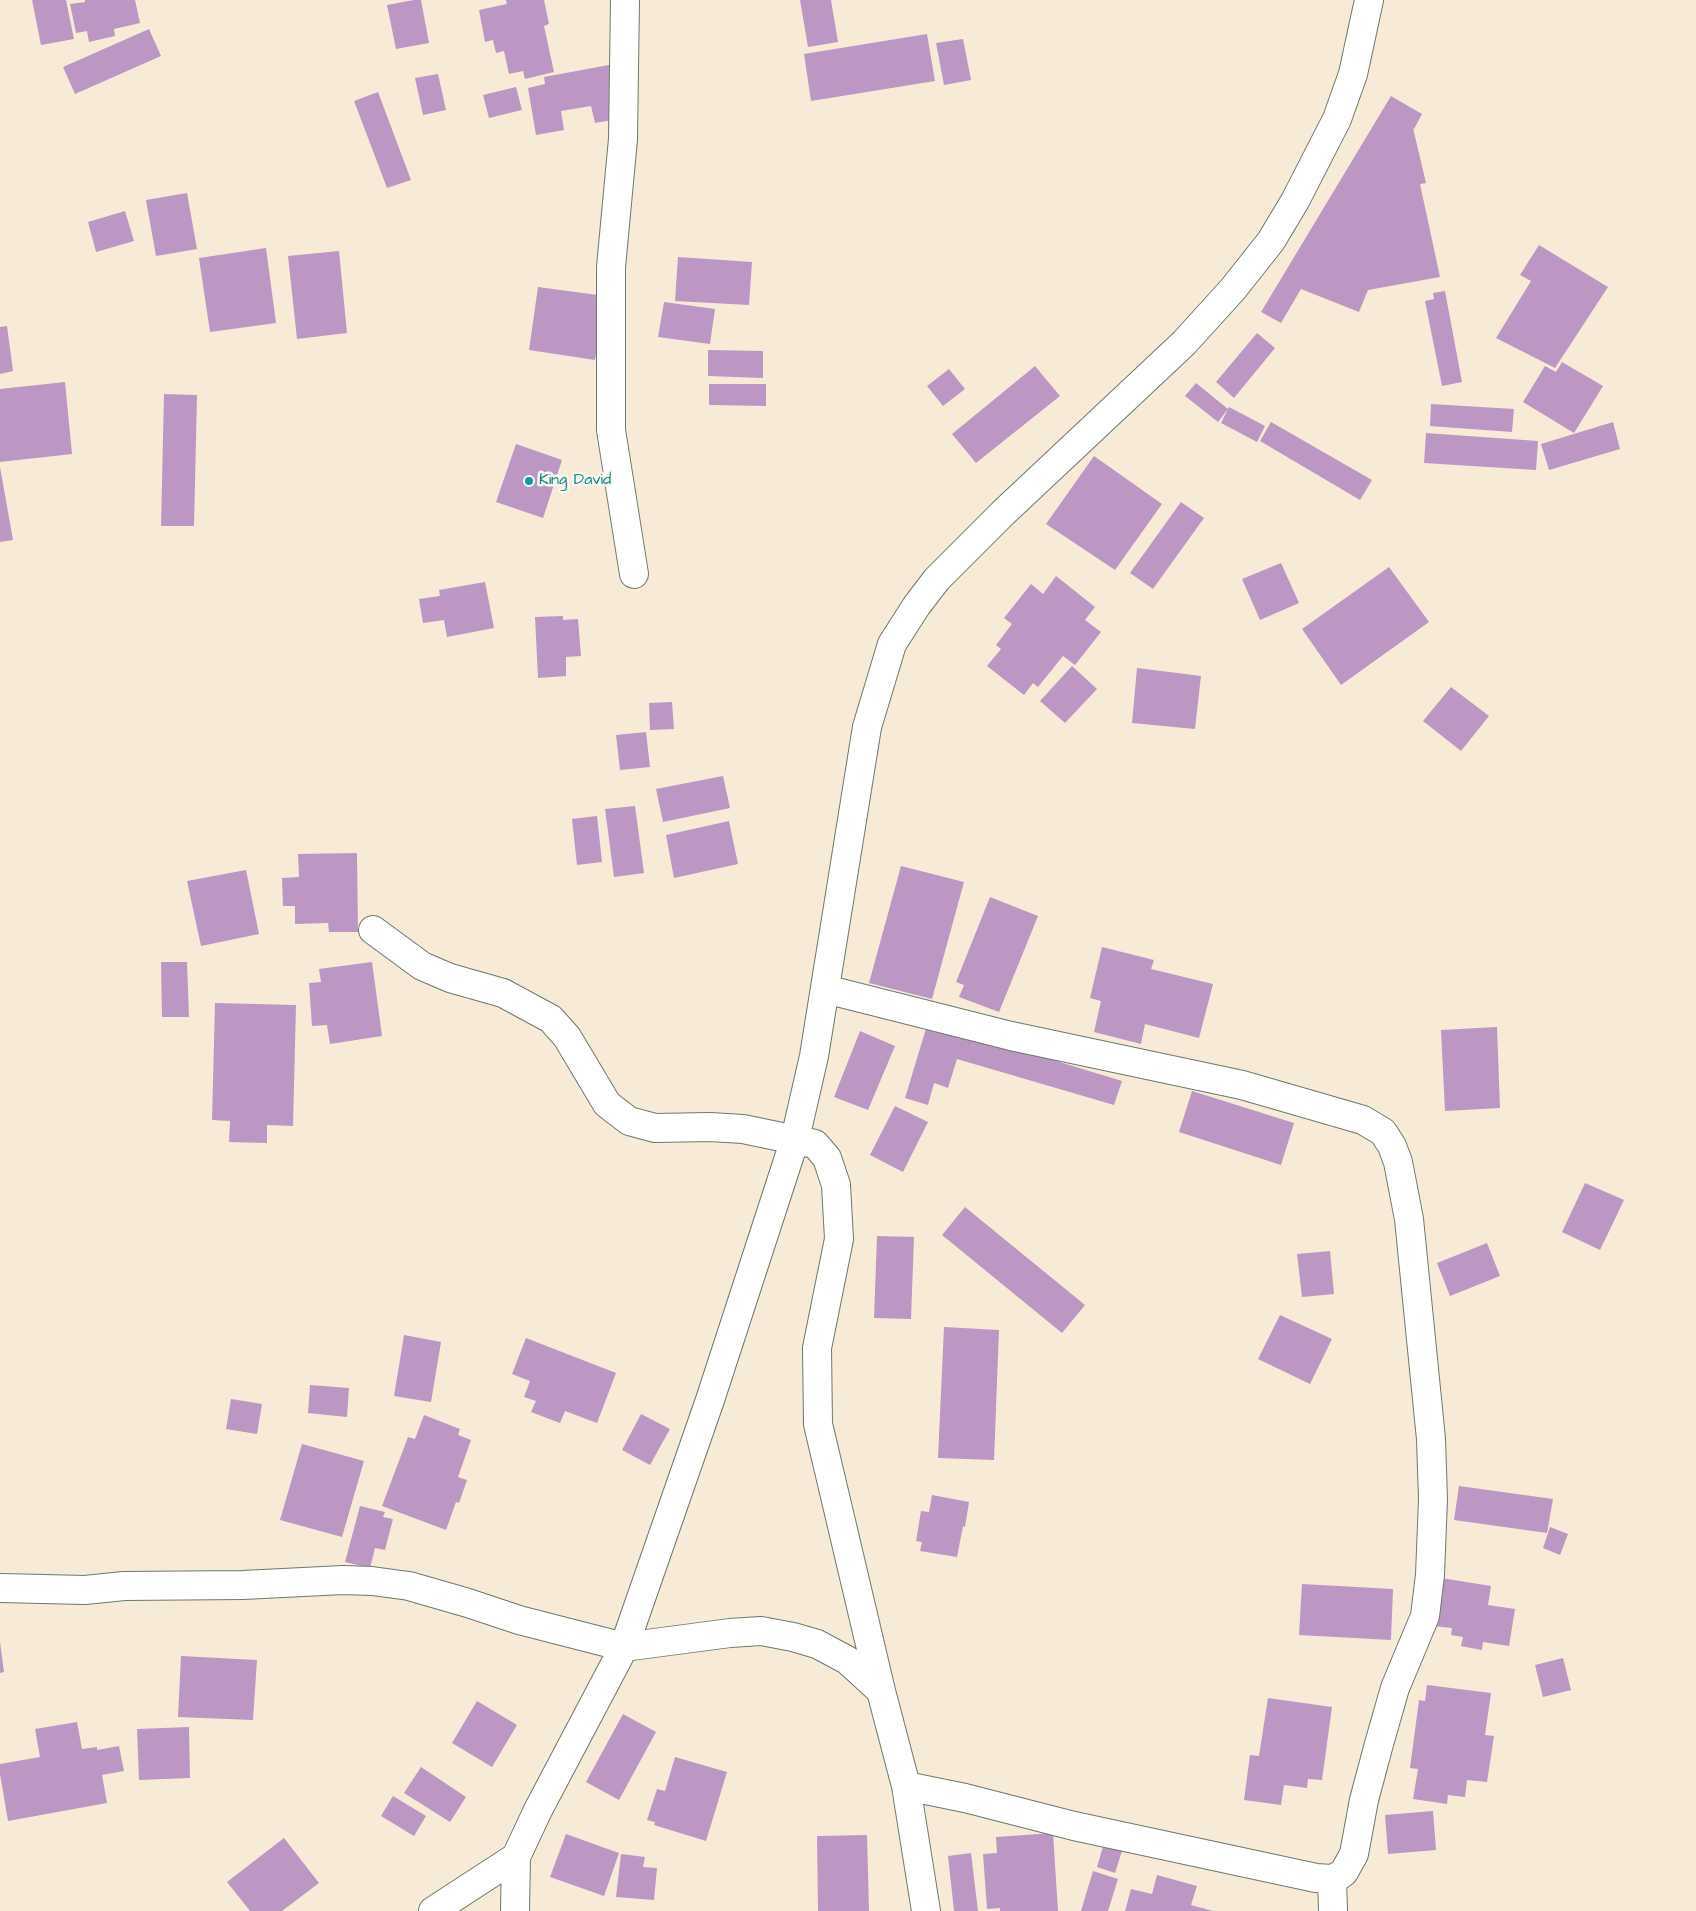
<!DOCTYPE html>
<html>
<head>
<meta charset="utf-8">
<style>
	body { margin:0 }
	canvas { display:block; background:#f7ead6 }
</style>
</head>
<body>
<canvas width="1696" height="1911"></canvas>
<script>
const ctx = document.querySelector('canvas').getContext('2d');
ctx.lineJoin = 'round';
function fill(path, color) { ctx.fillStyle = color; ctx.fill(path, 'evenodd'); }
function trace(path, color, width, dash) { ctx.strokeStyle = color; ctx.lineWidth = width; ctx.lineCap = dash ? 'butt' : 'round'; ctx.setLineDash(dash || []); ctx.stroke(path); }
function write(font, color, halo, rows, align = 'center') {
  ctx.font = font + ' "Architects Daughter",sans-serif'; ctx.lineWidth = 5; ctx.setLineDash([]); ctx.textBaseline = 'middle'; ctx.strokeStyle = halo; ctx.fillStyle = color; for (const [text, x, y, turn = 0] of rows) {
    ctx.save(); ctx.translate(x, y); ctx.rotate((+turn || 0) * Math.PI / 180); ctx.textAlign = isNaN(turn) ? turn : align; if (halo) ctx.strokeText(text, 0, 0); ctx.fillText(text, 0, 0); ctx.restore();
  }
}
fill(new Path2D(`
	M 32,0 L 66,0 L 74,39 L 41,45 Z
	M 85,0 L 135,0 L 140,23 L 114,29 L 115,36 L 89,42 L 87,31 L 76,33 L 70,4 L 85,2 Z
	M 414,0 L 421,0 L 429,43 L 396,49 L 387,5 Z
	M 506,0 L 544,0 L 549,24 L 544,26 L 554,72 L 525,79 L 523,71 L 509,74 L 504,51 L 496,53 L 493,40 L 485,42 L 479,10 L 507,4 Z
	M 800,0 L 831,0 L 838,42 L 808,47 Z
	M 149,29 L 161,56 L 75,94 L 63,67 Z
	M 927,34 L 935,81 L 811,101 L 804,54 Z
	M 963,39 L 971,80 L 944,85 L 936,43 Z
	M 614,64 L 624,118 L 595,123 L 591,106 L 561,111 L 564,130 L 536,135 L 528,88 L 545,84 L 544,77 Z
	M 438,74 L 446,110 L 423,115 L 415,78 Z
	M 516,87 L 522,110 L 489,118 L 483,95 Z
	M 378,92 L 411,180 L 387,188 L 354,101 Z
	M 1391,96 L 1422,114 L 1414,129 L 1413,128 L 1426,183 L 1420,184 L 1440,277 L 1368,290 L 1359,312 L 1301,289 L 1281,323 L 1261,312 Z
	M 187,193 L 197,249 L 156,256 L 146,200 Z
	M 125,211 L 134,241 L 96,252 L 88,222 Z
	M 1539,245 L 1608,287 L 1555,368 L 1496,338 L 1531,281 L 1520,275 Z
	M 266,248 L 276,323 L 210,332 L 199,258 Z
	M 339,251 L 347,333 L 297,339 L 288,256 Z
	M 678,257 L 752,262 L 749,305 L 675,301 Z
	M 538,287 L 605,296 L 595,360 L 529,350 Z
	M 1445,291 L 1462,382 L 1442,386 L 1425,301 L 1434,299 L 1433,293 Z
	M 664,302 L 715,309 L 710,344 L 658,337 Z
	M 7,326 L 13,371 L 0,374 L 0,327 Z
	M 1257,333 L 1275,348 L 1234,398 L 1216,382 Z
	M 708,350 L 763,351 L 763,378 L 708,376 Z
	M 1562,362 L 1603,386 L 1574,433 L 1523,402 L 1545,366 L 1556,372 Z
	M 1035,366 L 1060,396 L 976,463 L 952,434 Z
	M 949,369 L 965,389 L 943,406 L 927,386 Z
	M 65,382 L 72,454 L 0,462 L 0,389 Z
	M 1196,383 L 1228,409 L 1218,422 L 1185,396 Z
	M 709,384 L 766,384 L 766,406 L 709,405 Z
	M 164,394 L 197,395 L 194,526 L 161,526 Z
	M 1431,404 L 1514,409 L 1512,432 L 1430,426 Z
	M 1229,407 L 1265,426 L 1257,442 L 1221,423 Z
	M 1271,422 L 1372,480 L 1360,500 L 1260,441 Z
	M 1613,422 L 1620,449 L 1549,470 L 1541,444 Z
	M 1426,433 L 1538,441 L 1536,470 L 1424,463 Z
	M 516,444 L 562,460 L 543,518 L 496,502 Z
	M 1094,456 L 1162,504 L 1115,570 L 1046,524 Z
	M 0,467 L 13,540 L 0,542 Z
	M 1181,502 L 1204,518 L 1153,589 L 1130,573 Z
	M 1281,563 L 1299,603 L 1260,620 L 1242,579 Z
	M 1389,567 L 1429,622 L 1341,685 L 1302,629 Z
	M 1056,576 L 1095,607 L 1085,620 L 1101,632 L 1075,665 L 1063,656 L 1038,687 L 1033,683 L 1024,695 L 987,666 L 1001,649 L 996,645 L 1012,624 L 1004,618 L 1031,584 L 1043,594 Z
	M 485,582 L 494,628 L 447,637 L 444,620 L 423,623 L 419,599 L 440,596 L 439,590 Z
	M 563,616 L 563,620 L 578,619 L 581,656 L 566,657 L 566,676 L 538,678 L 535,617 Z
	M 1072,666 L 1097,689 L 1065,723 L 1040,701 Z
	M 1137,668 L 1201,676 L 1195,729 L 1132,723 Z
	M 1451,687 L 1489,716 L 1461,751 L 1423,721 Z
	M 672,702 L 674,729 L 650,730 L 649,703 Z
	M 646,732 L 650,767 L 620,770 L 616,735 Z
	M 723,776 L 730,808 L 663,822 L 656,789 Z
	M 635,806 L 644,873 L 614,877 L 605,809 Z
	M 597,816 L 602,862 L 577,865 L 572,819 Z
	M 729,821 L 738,864 L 674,878 L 666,835 Z
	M 357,853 L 358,932 L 329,932 L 328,923 L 295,924 L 295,906 L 283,906 L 282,878 L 299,877 L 298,854 Z
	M 901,866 L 964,882 L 932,999 L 869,983 Z
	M 246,870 L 259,934 L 201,946 L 187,881 Z
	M 990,897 L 1038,916 L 999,1012 L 959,997 L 964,985 L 956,982 Z
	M 1102,947 L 1154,960 L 1151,969 L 1213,984 L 1199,1038 L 1145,1024 L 1141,1044 L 1094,1032 L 1101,1001 L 1090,998 Z
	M 161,962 L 187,962 L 189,1017 L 162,1017 Z
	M 372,962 L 382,1036 L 330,1044 L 327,1025 L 312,1026 L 309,983 L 321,982 L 319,969 Z
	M 215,1003 L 296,1005 L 293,1126 L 267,1125 L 267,1143 L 229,1142 L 230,1121 L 212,1120 Z
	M 928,1022 L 1122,1081 L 1114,1105 L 957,1059 L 948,1088 L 934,1083 L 928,1105 L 905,1098 Z
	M 1497,1027 L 1500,1108 L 1445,1111 L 1441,1030 Z
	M 860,1031 L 895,1046 L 868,1110 L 834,1097 Z
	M 1192,1091 L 1294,1123 L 1281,1165 L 1179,1132 Z
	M 895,1106 L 928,1122 L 903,1172 L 870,1155 Z
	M 1585,1183 L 1624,1200 L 1600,1250 L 1562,1232 Z
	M 965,1207 L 1085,1305 L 1062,1333 L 942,1235 Z
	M 877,1236 L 914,1237 L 911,1319 L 874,1318 Z
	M 1487,1243 L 1500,1276 L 1450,1296 L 1437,1263 Z
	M 1330,1251 L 1334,1294 L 1302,1297 L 1297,1254 Z
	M 1280,1315 L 1332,1339 L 1310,1384 L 1258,1359 Z
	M 944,1327 L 999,1330 L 994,1460 L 938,1458 Z
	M 404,1335 L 441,1342 L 431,1402 L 394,1396 Z
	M 526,1338 L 616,1373 L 597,1423 L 565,1411 L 560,1423 L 531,1412 L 536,1401 L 524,1397 L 530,1381 L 512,1374 Z
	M 310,1385 L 349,1388 L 347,1417 L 308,1413 Z
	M 231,1399 L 262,1404 L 257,1434 L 226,1429 Z
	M 641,1414 L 670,1429 L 650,1465 L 622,1450 Z
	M 424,1415 L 460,1429 L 458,1435 L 471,1440 L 458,1477 L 467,1480 L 459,1503 L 456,1502 L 446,1530 L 382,1506 L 408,1437 L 415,1439 Z
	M 302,1444 L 364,1461 L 342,1537 L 280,1520 Z
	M 1459,1486 L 1553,1499 L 1547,1533 L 1454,1520 Z
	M 932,1495 L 969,1502 L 965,1527 L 963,1526 L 957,1557 L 920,1551 L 922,1542 L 916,1541 L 921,1511 L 929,1512 Z
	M 360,1506 L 385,1512 L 383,1517 L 393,1519 L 385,1550 L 375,1548 L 370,1568 L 345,1562 Z
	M 1550,1527 L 1568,1534 L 1560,1555 L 1543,1548 Z
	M 1441,1578 L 1491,1586 L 1488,1605 L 1515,1609 L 1509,1646 L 1483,1642 L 1482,1650 L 1461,1646 L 1463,1637 L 1451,1635 L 1452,1628 L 1433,1626 Z
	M 1302,1584 L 1393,1589 L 1391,1640 L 1299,1635 Z
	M 0,1642 L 4,1672 L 0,1673 Z
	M 181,1656 L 257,1660 L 253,1720 L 178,1717 Z
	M 1563,1658 L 1571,1690 L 1543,1697 L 1535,1665 Z
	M 1427,1685 L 1491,1693 L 1485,1735 L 1494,1736 L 1487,1782 L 1467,1780 L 1465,1797 L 1448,1795 L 1447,1804 L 1413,1799 L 1418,1769 L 1410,1768 L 1419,1700 L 1425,1701 Z
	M 1268,1698 L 1332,1707 L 1322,1780 L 1308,1779 L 1307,1788 L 1284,1785 L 1281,1805 L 1244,1800 L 1250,1755 L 1259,1756 Z
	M 477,1701 L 517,1725 L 492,1767 L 452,1743 Z
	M 623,1714 L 656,1732 L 619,1800 L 586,1782 Z
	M 77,1722 L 82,1749 L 97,1747 L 97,1750 L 119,1746 L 124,1771 L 102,1775 L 107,1803 L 8,1821 L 0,1774 L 0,1764 L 40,1757 L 35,1729 Z
	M 189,1727 L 190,1778 L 139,1780 L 137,1729 Z
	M 675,1757 L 727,1772 L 706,1841 L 654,1825 L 655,1822 L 647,1820 L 657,1789 L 665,1791 Z
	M 421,1767 L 466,1797 L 450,1822 L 404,1793 Z
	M 393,1796 L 426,1816 L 414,1836 L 381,1816 Z
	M 1433,1811 L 1436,1850 L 1388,1854 L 1385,1815 Z
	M 1053,1833 L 1058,1911 L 1000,1911 L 1000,1908 L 987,1909 L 983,1854 L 997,1853 L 996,1837 Z
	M 566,1834 L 619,1853 L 604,1896 L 550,1877 Z
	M 867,1835 L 869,1911 L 818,1911 L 817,1836 Z
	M 284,1838 L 319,1883 L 282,1911 L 250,1911 L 227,1882 Z
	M 1104,1843 L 1123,1848 L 1115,1873 L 1097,1867 Z
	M 971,1853 L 978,1911 L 954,1911 L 948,1856 Z
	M 621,1854 L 645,1857 L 643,1867 L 657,1868 L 654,1900 L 616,1897 Z
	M 1093,1871 L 1118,1879 L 1108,1911 L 1081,1911 Z
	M 1157,1875 L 1197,1886 L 1191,1905 L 1213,1911 L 1125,1911 L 1131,1889 L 1152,1894 Z`), '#bd97c4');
const minor = new Path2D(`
	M 625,0 L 623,139 L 611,267 L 611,430 L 634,574
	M 373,930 L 422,966 L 450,978 L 503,993 L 551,1019 L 567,1037 L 607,1104 L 629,1121 L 655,1128 L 710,1127 L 743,1129 L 815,1144 L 827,1158 L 836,1185 L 839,1239 L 817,1348 L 818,1424 L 881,1691 L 906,1786 L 926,1911
	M 825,989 L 1011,1036 L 1242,1085 L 1363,1120 L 1383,1132 L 1392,1146 L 1398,1162 L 1409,1219 L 1431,1439 L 1433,1499 L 1430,1575 L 1425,1616 L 1395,1688 L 1379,1744 L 1364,1800 L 1354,1854 L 1344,1872 L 1337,1877 L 1332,1879 L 1316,1878 L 1074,1826 L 965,1798 L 906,1786
	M 0,1588 L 85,1590 L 124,1586 L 243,1585 L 343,1580 L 372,1581 L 409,1586 L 468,1603 L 519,1620 L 624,1647 L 730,1633 L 761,1631 L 793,1637 L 817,1644 L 847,1660 L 881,1691
	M 1332,1879 L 1333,1911
	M 433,1911 L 516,1857
	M 515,1911 L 516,1857 L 538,1810 L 624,1647 L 710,1400 L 795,1139 L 814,1056 L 867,727 L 892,644 L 917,605 L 937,579 L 1003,513 L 1184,343 L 1233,289 L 1271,241 L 1295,201 L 1337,119 L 1353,74 L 1369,0`);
trace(minor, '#6b7a6d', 30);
trace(minor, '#fff', 28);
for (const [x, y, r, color] of [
	[529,481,5,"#0f9aa8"]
]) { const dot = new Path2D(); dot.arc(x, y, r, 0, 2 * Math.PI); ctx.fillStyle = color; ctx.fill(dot); trace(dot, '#fbf7ec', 2); }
write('16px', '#0d838f', '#fbf7ec', [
	["King David",539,481]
], 'left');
</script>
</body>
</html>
